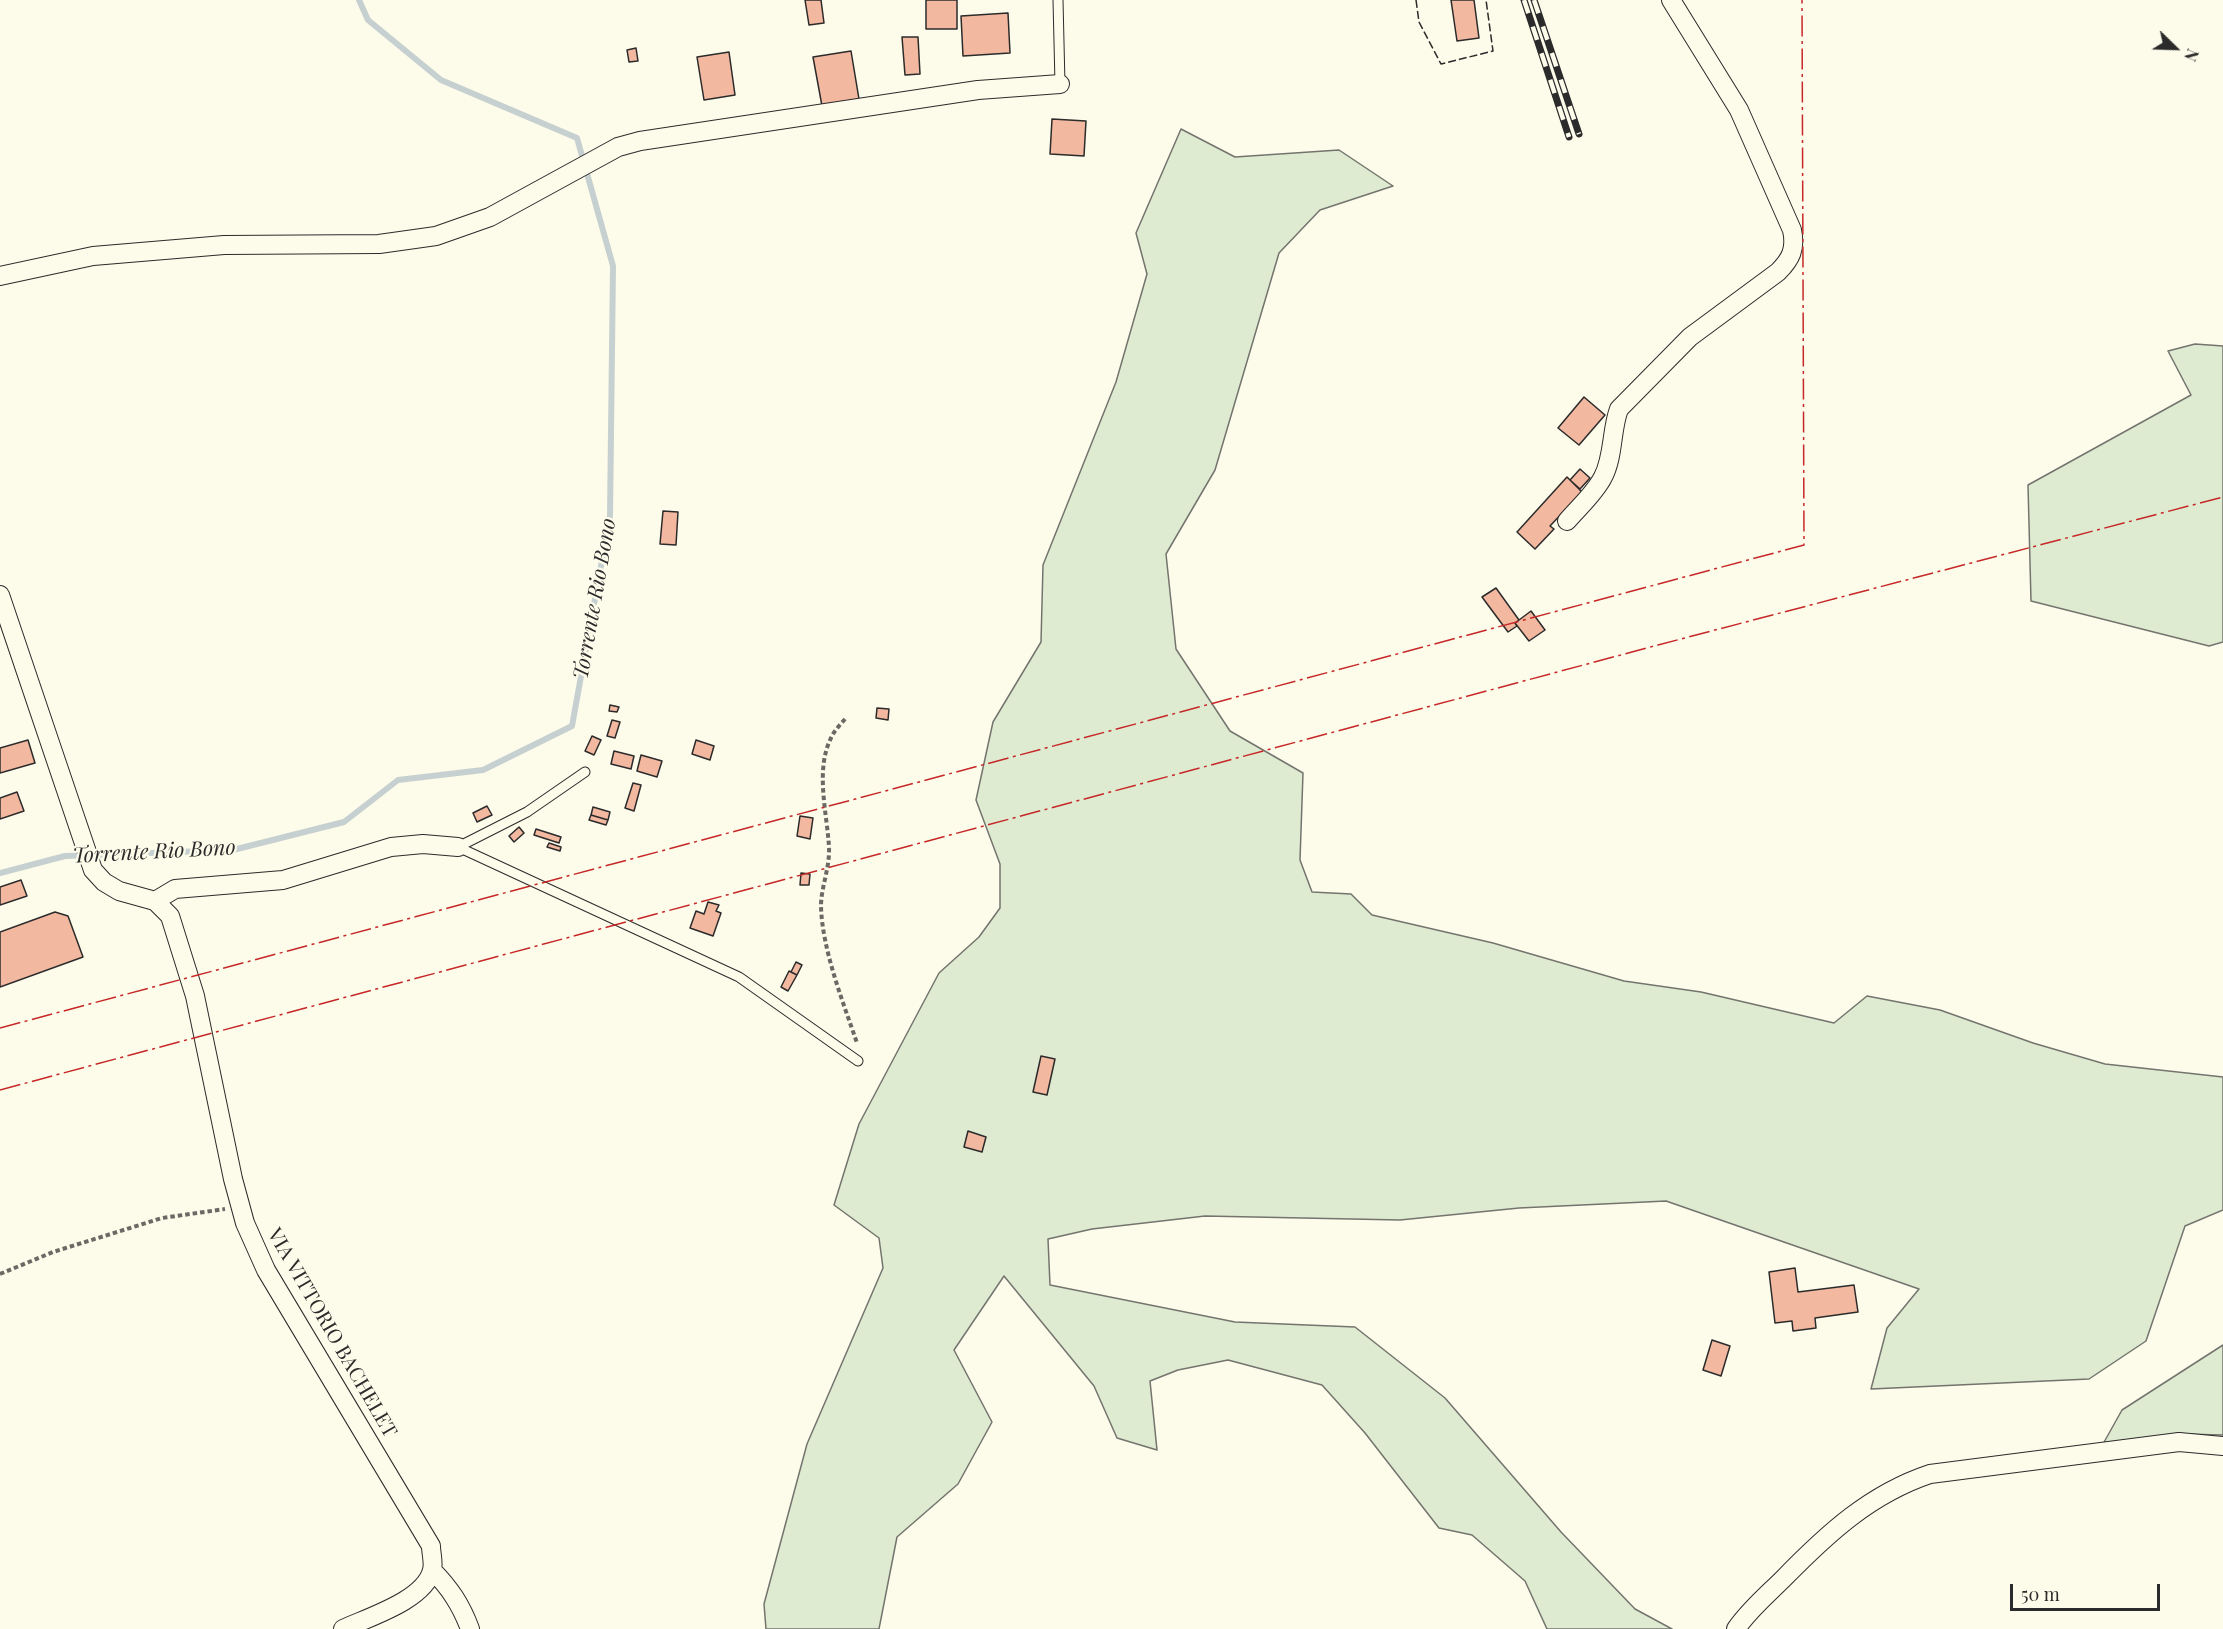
<!DOCTYPE html>
<html>
<head>
<meta charset="utf-8">
<style>
	body { margin:0 }
	#map { position:relative; width:2223px; height:1629px; overflow:hidden; background:#fdfbea; font-family:"Playfair Display",serif }
	canvas { display:block }
	.north { position:absolute; left:2145px; top:18px; width:60px; height:60px; -webkit-text-stroke:4px #fdfbea; paint-order:stroke; rotate:113deg; font-size:16px; font-weight:700; line-height:24px; text-align:center; color:#2b2b2b }
	.north::after { content:''; display:block; margin:auto; width:21px; height:27px; background:#2b2b2b; clip-path:polygon(50% 0,100% 100%,50% 72%,0 100%) }
	.scale { position:absolute; left:2010px; top:1584px; width:150px; height:27px; box-sizing:border-box; border:3px solid #2b2b2b; border-top:0; padding-left:8px; font-size:18px; line-height:21px; white-space:nowrap; color:#2b2b2b; -webkit-text-stroke:4px #fdfbea; paint-order:stroke }
</style>
</head>
<body>
<div id="map">
<canvas width="2223" height="1629"></canvas>
<div class="north">N</div>
<div class="scale">50 m</div>
</div>
<script>
const ctx = document.querySelector('canvas').getContext('2d');
ctx.lineJoin = 'round';
function fill(path, color) { ctx.fillStyle = color; ctx.fill(path, 'evenodd'); }
function trace(path, color, width, dash) { ctx.strokeStyle = color; ctx.lineWidth = width; ctx.lineCap = dash ? 'butt' : 'round'; ctx.setLineDash(dash || []); ctx.stroke(path); }
function write(font, color, halo, rows, align = 'center') {
  ctx.font = font + ' "Playfair Display",serif'; ctx.lineWidth = 4.5; ctx.setLineDash([]); ctx.textBaseline = 'middle'; ctx.strokeStyle = halo; ctx.fillStyle = color; for (const [text, x, y, turn = 0] of rows) {
    ctx.save(); ctx.translate(x, y); ctx.rotate((+turn || 0) * Math.PI / 180); ctx.textAlign = isNaN(turn) ? turn : align; if (halo) ctx.strokeText(text, 0, 0); ctx.fillText(text, 0, 0); ctx.restore();
  }
}
const green = new Path2D(`
	M 1181,129 L 1235,157 L 1339,150 L 1393,186 L 1320,210 L 1279,253 L 1215,470 L 1166,554 L 1176,649 L 1230,731 L 1303,773 L 1300,860 L 1312,892 L 1351,894 L 1372,915 L 1493,943 L 1624,981 L 1701,992 L 1834,1023 L 1867,996 L 1940,1010 L 2033,1043 L 2105,1064 L 2223,1077 L 2223,1210 L 2185,1226 L 2146,1341 L 2089,1379 L 1871,1389 L 1887,1328 L 1919,1289 L 1666,1201 L 1519,1208 L 1400,1220 L 1205,1216 L 1092,1229 L 1048,1239 L 1050,1285 L 1235,1322 L 1355,1327 L 1445,1398 L 1561,1532 L 1635,1609 L 1672,1629 L 1547,1629 L 1525,1581 L 1472,1535 L 1439,1528 L 1365,1433 L 1322,1385 L 1228,1360 L 1178,1370 L 1150,1381 L 1157,1450 L 1117,1438 L 1094,1386 L 1004,1276 L 954,1350 L 992,1422 L 958,1484 L 897,1537 L 879,1629 L 766,1629 L 764,1604 L 807,1444 L 883,1268 L 879,1238 L 834,1205 L 859,1124 L 939,973 L 979,937 L 1000,908 L 1000,864 L 976,800 L 993,722 L 1041,642 L 1043,565 L 1116,382 L 1147,274 L 1136,233 Z
	M 2195,344 L 2223,346 L 2223,642 L 2209,646 L 2031,601 L 2028,485 L 2191,395 L 2168,351 Z
	M 2223,1345 L 2223,1435 L 2182,1434 L 2103,1444 L 2122,1410 Z`);
fill(green, '#deebd1');
trace(green, '#74746e', 1.5);
trace(new Path2D(`
	M 0,873 L 65,856 L 233,850 L 344,822 L 398,780 L 483,770 L 572,726 L 610,516 L 613,266 L 577,138 L 441,80 L 368,20 L 359,0`), '#c7d0d0', 6);
const building = new Path2D(`
	M 805,0 L 821,0 L 824,23 L 809,25 Z
	M 926,0 L 957,0 L 957,29 L 926,29 Z
	M 1451,0 L 1474,0 L 1479,38 L 1457,41 Z
	M 1008,13 L 1010,53 L 963,56 L 961,16 Z
	M 902,37 L 918,37 L 920,74 L 905,75 Z
	M 636,48 L 638,61 L 629,62 L 627,50 Z
	M 851,51 L 859,99 L 822,106 L 813,57 Z
	M 729,52 L 735,95 L 704,100 L 697,57 Z
	M 1052,119 L 1086,121 L 1084,156 L 1050,154 Z
	M 1584,397 L 1605,415 L 1579,445 L 1558,428 Z
	M 1580,469 L 1590,478 L 1580,489 L 1570,480 Z
	M 1567,477 L 1582,492 L 1550,526 L 1554,529 L 1535,549 L 1517,532 Z
	M 663,511 L 678,512 L 676,545 L 660,544 Z
	M 1496,588 L 1519,620 L 1515,623 L 1517,626 L 1508,632 L 1482,597 Z
	M 1531,611 L 1545,630 L 1529,641 L 1515,623 Z
	M 610,705 L 619,707 L 617,712 L 609,711 Z
	M 877,708 L 889,709 L 888,720 L 876,718 Z
	M 612,720 L 620,722 L 615,738 L 607,736 Z
	M 592,736 L 601,740 L 594,755 L 585,751 Z
	M 28,740 L 35,763 L 0,773 L 0,748 Z
	M 696,740 L 714,746 L 710,760 L 692,754 Z
	M 614,751 L 634,756 L 631,769 L 611,764 Z
	M 641,755 L 662,761 L 657,777 L 637,771 Z
	M 633,783 L 641,785 L 634,811 L 625,808 Z
	M 17,792 L 24,811 L 0,819 L 0,798 Z
	M 487,806 L 492,815 L 477,822 L 473,813 Z
	M 593,807 L 610,812 L 608,820 L 591,815 Z
	M 591,815 L 608,820 L 606,825 L 589,820 Z
	M 800,816 L 813,818 L 810,839 L 797,836 Z
	M 519,827 L 524,833 L 514,842 L 509,836 Z
	M 536,829 L 561,837 L 559,843 L 534,835 Z
	M 549,843 L 561,847 L 560,851 L 547,847 Z
	M 801,873 L 810,874 L 809,885 L 800,885 Z
	M 21,880 L 27,896 L 0,905 L 0,887 Z
	M 708,902 L 719,905 L 716,911 L 721,913 L 713,936 L 690,928 L 696,911 L 704,914 Z
	M 55,912 L 68,916 L 83,957 L 0,987 L 0,932 Z
	M 796,962 L 802,965 L 797,975 L 791,972 Z
	M 789,971 L 797,975 L 788,991 L 781,987 Z
	M 1041,1056 L 1055,1059 L 1047,1095 L 1033,1092 Z
	M 968,1131 L 986,1137 L 982,1152 L 964,1147 Z
	M 1795,1268 L 1798,1292 L 1854,1285 L 1858,1312 L 1815,1318 L 1816,1328 L 1793,1331 L 1792,1321 L 1775,1323 L 1769,1272 Z
	M 1712,1340 L 1730,1346 L 1721,1376 L 1703,1370 Z`);
fill(building, '#f2b8a0');
trace(building, '#2b2b2b', 1.5);
const service = new Path2D(`
	M 1058,0 L 1060,84
	M 458,847 L 739,977 L 858,1061
	M 458,847 L 527,812 L 585,772`);
const minor = new Path2D(`
	M 0,276 L 93,256 L 224,245 L 379,244 L 436,236 L 490,217 L 618,147 L 640,141 L 978,90 L 1060,84
	M 1567,521 C 1579,507 1595,493 1603,477 C 1614,456 1611,430 1619,409 L 1690,337 L 1778,272 C 1791,259 1796,249 1792,230 L 1739,110 L 1671,0
	M 0,595 L 93,870 L 104,882 L 119,891 L 155,901 L 170,916 L 195,996 L 233,1179 L 245,1223 L 266,1270 L 431,1546 C 431,1553 434,1563 432,1570 C 425,1600 369,1617 343,1629
	M 155,901 L 175,889 L 283,880 L 391,847 L 423,844 L 458,847
	M 432,1570 C 450,1588 461,1605 470,1629
	M 1736,1629 C 1749,1610 1767,1595 1784,1578 C 1827,1534 1870,1494 1930,1474 L 2179,1442 L 2223,1446`);
trace(service, '#2b2b2b', 11);
trace(minor, '#2b2b2b', 20);
trace(new Path2D(`
	M 845,719 C 840,725 834,731 831,738 C 815,770 827,813 829,847 C 830,868 821,887 821,906 C 822,949 843,1002 857,1043
	M 0,1274 L 53,1252 L 162,1218 L 225,1209`), '#6a6964', 4, [4.5, 3]);
trace(service, '#fdfbea', 9);
trace(minor, '#fdfbea', 18);
const rail = new Path2D(`
	M 1524,0 L 1569,137
	M 1534,0 L 1579,134`);
trace(rail, '#2b2b2b', 7);
trace(rail, '#fdfbea', 4.5, [14]);
trace(new Path2D(`
	M 1416,0 L 1419,22 L 1441,64 L 1493,51 L 1486,0`), '#2b2b2b', 1.5, [8, 3]);
trace(new Path2D(`
	M 0,1028 L 1804,545 L 1802,0
	M 0,1090 L 1658,645 L 2223,497`), '#c62828', 1.5, [21, 4.5, 3, 4.5]);
write('20px', '#2b2b2b', '#fdfbea', [
	["VIA VITTORIO BACHELET",332,1333,60]
]);
write('italic 21px', '#2b2b2b', '#fdfbea', [
	["Torrente Rio Bono",595,599,-80],
	["Torrente Rio Bono",154,852,-3]
]);
</script>
</body>
</html>
